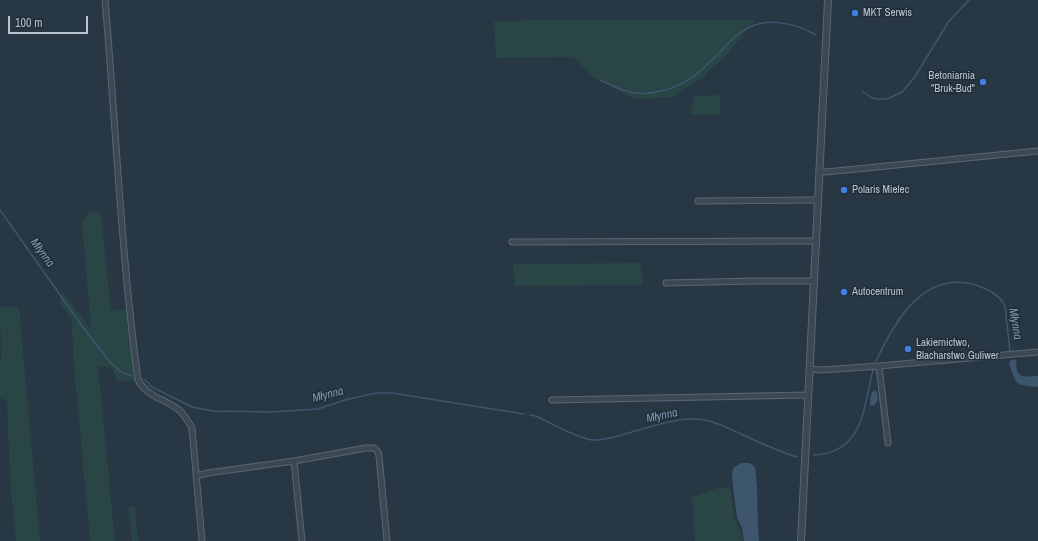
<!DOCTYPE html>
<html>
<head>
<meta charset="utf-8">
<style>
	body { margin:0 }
	#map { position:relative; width:1038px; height:541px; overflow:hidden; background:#283744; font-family:"Archivo Narrow",sans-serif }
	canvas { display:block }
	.scale { position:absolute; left:8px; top:16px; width:80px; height:18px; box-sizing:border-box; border:2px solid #bac3cd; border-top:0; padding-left:5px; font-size:12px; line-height:14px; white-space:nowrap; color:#bac3cd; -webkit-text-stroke:3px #212d39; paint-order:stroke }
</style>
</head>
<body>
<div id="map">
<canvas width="1038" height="541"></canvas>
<div class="scale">100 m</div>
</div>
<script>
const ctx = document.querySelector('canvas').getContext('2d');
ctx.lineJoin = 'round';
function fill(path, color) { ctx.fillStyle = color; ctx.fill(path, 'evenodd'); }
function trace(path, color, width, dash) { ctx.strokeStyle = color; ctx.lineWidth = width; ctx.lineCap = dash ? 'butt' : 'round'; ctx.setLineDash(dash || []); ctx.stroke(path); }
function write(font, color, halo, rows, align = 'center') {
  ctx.font = font + ' "Archivo Narrow",sans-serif'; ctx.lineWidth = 3; ctx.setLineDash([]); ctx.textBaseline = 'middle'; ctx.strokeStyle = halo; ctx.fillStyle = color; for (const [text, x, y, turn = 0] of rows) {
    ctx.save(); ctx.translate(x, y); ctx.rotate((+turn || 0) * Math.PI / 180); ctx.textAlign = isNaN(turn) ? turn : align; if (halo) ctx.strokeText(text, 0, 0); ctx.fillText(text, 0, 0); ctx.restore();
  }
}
fill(new Path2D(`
	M 554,20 L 755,20 L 725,57 L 706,73 L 705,77 L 677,93 L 675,97 L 634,99 L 592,76 L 573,57 L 496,58 L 494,21 Z
	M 720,95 L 720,115 L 690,114 L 695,96 Z
	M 95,211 L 101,214 L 111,311 L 127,308 L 134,381 L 117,381 L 113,369 L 110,367 L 98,366 L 115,541 L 90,541 L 73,354 L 72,320 L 60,303 L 62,291 L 91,329 L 82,222 L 89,212 Z
	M 640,263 L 643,285 L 515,286 L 513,264 Z
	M 0,307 L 19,307 L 40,541 L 16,541 L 10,478 L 7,401 L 0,398 L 0,363 L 1,363 Z
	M 730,487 L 735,520 L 740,530 L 742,541 L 695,541 L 692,497 L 717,488 Z
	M 128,507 L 135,507 L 138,541 L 132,541 Z`), '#2a4545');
fill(new Path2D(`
	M 1013,359 L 1016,361 C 1017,364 1016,368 1017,371 C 1020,379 1031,376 1038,376 L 1038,387 C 1014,385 1017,385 1009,364 L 1010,361 Z
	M 875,390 L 877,392 L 878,399 L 875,405 L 871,406 C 869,402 871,396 872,392 Z
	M 742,463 L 749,463 L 755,467 L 757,487 L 758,526 L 759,541 L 744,541 L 742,528 L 737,517 L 733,487 L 732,473 L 734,467 Z`), '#3e566d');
trace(new Path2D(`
	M 600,80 C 611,85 622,91 634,93 C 642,94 653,93 661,91 C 690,85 705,67 725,47 C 730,42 735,36 741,32 C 763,16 794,22 816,35
	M 862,91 L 872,98 L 878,99 L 887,99 L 902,92 L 914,78 L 949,21 L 969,0
	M 0,210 L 87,333 L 110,362 L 121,372 L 132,376
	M 876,361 C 895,321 923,270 976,285 C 987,289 999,294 1005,306 L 1010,352
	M 143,379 L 149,383 L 150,386 L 192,407 L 213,411 L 271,412 L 318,409 L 345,400 L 376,393 L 392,393 L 524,414
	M 530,415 L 536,416 C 553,424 574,437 592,440 C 603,441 615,437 625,434 C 647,428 671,419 694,419 C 711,419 728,428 743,435 C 761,443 778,451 797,457
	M 814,455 C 864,452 863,409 873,370`), '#3e566d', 1.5);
const minor = new Path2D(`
	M 105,0 C 116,127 121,254 138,380 C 147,397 165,399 179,410 C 185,415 188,421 192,428 L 202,541
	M 819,170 L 826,172 L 1038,151
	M 698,201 L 818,200
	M 512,242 L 816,241
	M 666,283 L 755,281 L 814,281
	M 879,366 L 888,443
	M 810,369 L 822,370 L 879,366 L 1038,352
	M 552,400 L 808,395
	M 294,461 L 302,541
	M 196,476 L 208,473 L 294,461 L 366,448 L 374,448 L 378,452 L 379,456 L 387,541`);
const tertiary = new Path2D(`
	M 801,541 L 828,0`);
trace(minor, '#5b6671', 7);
trace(tertiary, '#5b6671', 8);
trace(minor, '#3c4854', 5);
trace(tertiary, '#3c4854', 6);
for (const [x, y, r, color] of [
	[855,13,4,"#3f7fe0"],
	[983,82,4,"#3f7fe0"],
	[844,190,4,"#3f7fe0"],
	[844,292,4,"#3f7fe0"],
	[908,349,4,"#3f7fe0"]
]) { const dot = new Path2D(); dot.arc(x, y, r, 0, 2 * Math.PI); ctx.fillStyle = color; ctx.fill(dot); trace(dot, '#212d39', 1.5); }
write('11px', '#bac3cd', '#212d39', [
	["MKT Serwis",863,13],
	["Betoniarnia",975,76,"right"],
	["\"Bruk-Bud\"",975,89,"right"],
	["Polaris Mielec",852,190],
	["Autocentrum",852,292],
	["Lakiernictwo,",916,343],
	["Blacharstwo Guliwer",916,356]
], 'left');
write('italic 12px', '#7b96af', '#212d39', [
	["Młynna",42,253,54],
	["Młynna",1015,324,81],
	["Młynna",328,395,-14],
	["Młynna",662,416,-12]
]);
</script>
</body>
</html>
